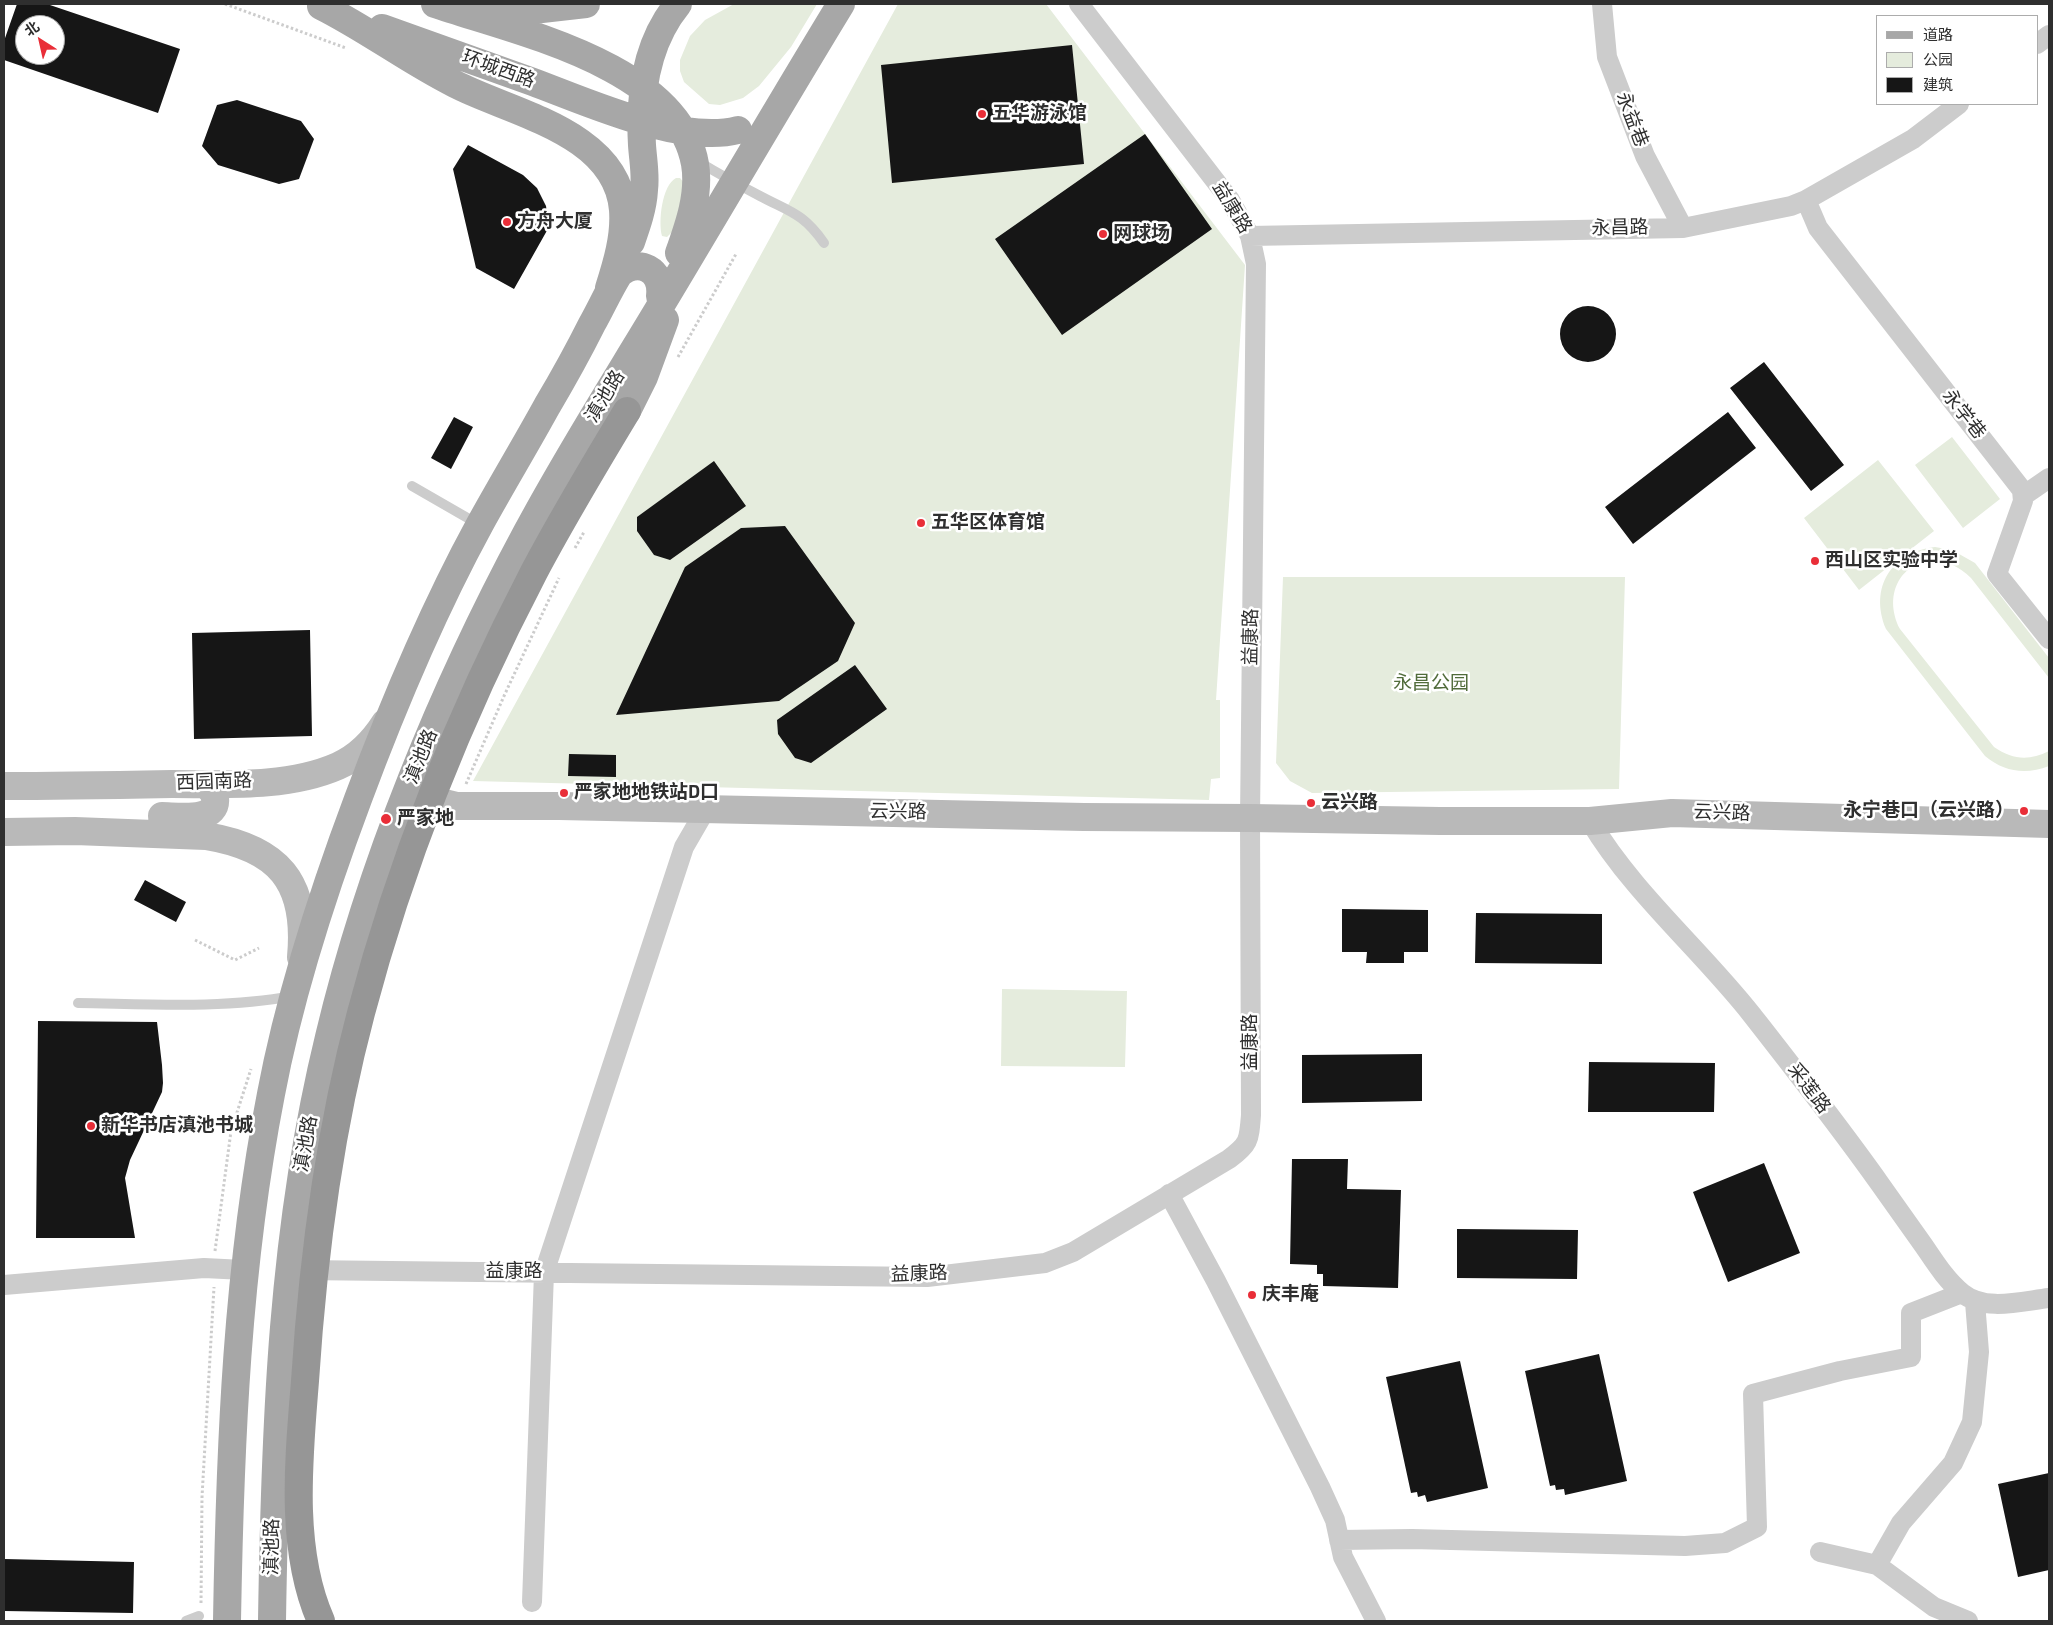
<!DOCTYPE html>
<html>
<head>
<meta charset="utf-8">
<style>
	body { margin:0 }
	#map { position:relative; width:2053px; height:1625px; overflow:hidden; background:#fff; font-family:"Titillium Web","Noto Sans SC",sans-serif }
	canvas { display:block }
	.frame { position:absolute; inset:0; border:5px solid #2f2f2f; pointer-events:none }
	.legend { position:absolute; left:1876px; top:15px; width:162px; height:90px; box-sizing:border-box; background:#fff; border:1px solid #acacac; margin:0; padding:6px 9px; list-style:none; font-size:15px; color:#2f2f2f }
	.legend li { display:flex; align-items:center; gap:10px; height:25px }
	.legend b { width:25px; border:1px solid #acacac }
	.north { position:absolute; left:15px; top:15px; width:50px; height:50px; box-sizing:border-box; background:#fff; border:1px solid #acacac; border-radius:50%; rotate:325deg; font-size:14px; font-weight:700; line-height:20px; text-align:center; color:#2f2f2f }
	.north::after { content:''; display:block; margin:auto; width:18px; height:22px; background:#e92e38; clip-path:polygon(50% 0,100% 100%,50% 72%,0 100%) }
</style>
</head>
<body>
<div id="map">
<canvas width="2053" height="1625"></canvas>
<div class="frame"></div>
<ul class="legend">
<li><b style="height:6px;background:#a7a7a7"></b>道路</li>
<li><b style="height:14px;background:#e5ecdd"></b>公园</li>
<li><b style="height:14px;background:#161616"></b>建筑</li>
</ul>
<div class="north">北</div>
</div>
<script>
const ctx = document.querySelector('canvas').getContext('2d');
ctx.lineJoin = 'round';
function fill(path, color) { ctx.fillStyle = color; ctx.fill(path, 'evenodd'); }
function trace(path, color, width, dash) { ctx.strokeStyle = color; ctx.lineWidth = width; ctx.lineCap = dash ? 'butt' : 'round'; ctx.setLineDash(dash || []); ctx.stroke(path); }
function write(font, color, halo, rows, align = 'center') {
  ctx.font = font + ' "Titillium Web","Noto Sans SC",sans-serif'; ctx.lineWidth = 5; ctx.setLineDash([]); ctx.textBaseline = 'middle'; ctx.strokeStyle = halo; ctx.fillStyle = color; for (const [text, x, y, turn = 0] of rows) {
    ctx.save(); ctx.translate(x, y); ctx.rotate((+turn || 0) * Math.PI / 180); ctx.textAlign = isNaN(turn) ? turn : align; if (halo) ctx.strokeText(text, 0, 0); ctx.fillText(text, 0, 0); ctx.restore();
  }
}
fill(new Path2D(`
	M 734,4 L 817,4 L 791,47 L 759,86 L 743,98 L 720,105 L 709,104 L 684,82 L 680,71 L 680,60 L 690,36 L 705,20 Z
	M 898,4 L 1046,4 L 1245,265 L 1216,700 L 1220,700 L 1220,778 L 1211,779 L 1209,800 L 473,781 Z
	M 676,178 L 680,178 L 685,184 L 674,230 L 667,237 L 662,236 C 658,222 662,185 676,178 Z
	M 1952,437 L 2000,499 L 1963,528 L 1915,465 Z
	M 1878,460 L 1934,531 L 1859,590 L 1804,518 Z
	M 1935,547 L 1952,550 L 1975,563 L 2049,658 L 2049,678 L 1971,578 C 1929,536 1874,577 1900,629 L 1994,747 C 2013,760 2029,761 2049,751 L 2049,766 C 2026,775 2004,772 1985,756 L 1886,629 C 1869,588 1891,552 1935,547 Z
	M 1283,577 L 1625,577 L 1619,789 L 1312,793 L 1290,781 L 1276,763 Z
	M 1002,989 L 1127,991 L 1125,1067 L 1001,1066 Z`), '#e5ecdd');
fill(new Path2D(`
	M 17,4 L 47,4 L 180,49 L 158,113 L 4,60 L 4,41 ZM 25,25 L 55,25 L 55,55 L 25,55 Z
	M 1072,45 L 1084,164 L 892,183 L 881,65 Z
	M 237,100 L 301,121 L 314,139 L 299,179 L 279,184 L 218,165 L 202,146 L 217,105 Z
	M 1145,134 L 1212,229 L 1062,335 L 995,239 Z
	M 468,145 L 523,175 L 537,188 L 546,206 L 549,227 L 514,289 L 476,268 L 453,169 Z
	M1560 334a28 28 0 1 1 56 0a28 28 0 1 1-56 0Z
	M 1764,362 L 1844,465 L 1811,491 L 1730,388 Z
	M 1728,412 L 1756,448 L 1633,544 L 1605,507 Z
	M 454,417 L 473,427 L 451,469 L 431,458 Z
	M 714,461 L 746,506 L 670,560 L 654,555 L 637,531 L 637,517 Z
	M 785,526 L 855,623 L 838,661 L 779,701 L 616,715 L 685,567 L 741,528 Z
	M 310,630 L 312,736 L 194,739 L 192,633 Z
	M 855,665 L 887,709 L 811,763 L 795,758 L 778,734 L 777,720 Z
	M 569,754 L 616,755 L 616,777 L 568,776 Z
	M 145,880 L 186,902 L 176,922 L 134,900 Z
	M 1342,909 L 1428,910 L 1428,952 L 1404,952 L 1404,963 L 1366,963 L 1367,952 L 1342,952 Z
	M 1476,913 L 1602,914 L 1602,964 L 1475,963 Z
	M 38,1021 L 157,1022 L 162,1065 L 163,1083 L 162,1092 L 130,1160 L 125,1178 L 135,1238 L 36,1238 Z
	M 1422,1054 L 1422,1101 L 1302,1103 L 1302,1055 Z
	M 1589,1062 L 1715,1063 L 1714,1112 L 1588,1112 Z
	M 1292,1159 L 1348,1159 L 1347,1189 L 1401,1190 L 1398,1288 L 1323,1286 L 1323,1274 L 1317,1274 L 1317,1265 L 1290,1264 Z
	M 1764,1163 L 1800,1253 L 1728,1282 L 1693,1192 Z
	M 1457,1229 L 1578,1230 L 1577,1279 L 1457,1278 Z
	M 1599,1354 L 1627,1481 L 1565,1495 L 1564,1489 L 1556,1490 L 1555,1485 L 1550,1486 L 1525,1371 Z
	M 1460,1361 L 1488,1488 L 1427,1502 L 1425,1495 L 1418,1497 L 1417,1492 L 1411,1493 L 1386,1377 Z
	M 2049,1473 L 2049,1570 L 2018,1577 L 1998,1484 Z
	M 4,1559 L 134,1562 L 133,1613 L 4,1611 Z`), '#161616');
trace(new Path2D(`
	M 225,4 L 346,48
	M 678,357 L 736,254
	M 575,548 L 584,532
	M 466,784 L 504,696 L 559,578
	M 195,940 L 235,960 L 259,948
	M 215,1251 L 231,1131 L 251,1069
	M 201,1603 L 202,1497 L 214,1287`), '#ccc', 3, [2.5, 2.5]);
trace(new Path2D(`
	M 699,162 C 719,174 739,185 760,196 C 790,212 803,213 824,243
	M 412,486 L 478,524
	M 78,1003 C 147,1004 225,1009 292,996
	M 186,1621 L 199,1616`), '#ccc', 10);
trace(new Path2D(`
	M 1602,4 L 1607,57 L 1645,156 L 1683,228
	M 2037,44 L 2049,35
	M 1806,200 L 1818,228 L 2022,490 L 2023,501 L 1997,574 L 2049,639
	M 1250,236 L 1683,228 L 1791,206 L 1806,200 L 1913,139 L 1959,104
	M 2023,496 L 2049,478
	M 1590,821 C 1633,893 1700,949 1752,1015 C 1795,1070 1839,1126 1880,1184 C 1894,1204 1909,1225 1924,1246 C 1935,1262 1946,1280 1962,1293 C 1985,1312 2022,1301 2049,1298
	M 1169,1194 L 1216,1281 L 1320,1487 L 1335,1520 L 1343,1557 L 1376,1621
	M 301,1270 L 927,1277 L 1045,1263 L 1073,1252 L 1229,1159 C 1249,1144 1249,1141 1251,1115 L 1250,818 L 1256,264 L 1250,236 L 1230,200 L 1079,4
	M 4,1285 L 204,1268 L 244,1270
	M 1339,1540 L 1412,1539 L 1685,1546 L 1725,1543 L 1757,1527 L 1753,1394 L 1840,1371 L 1911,1357 L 1911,1313 L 1962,1293
	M 1820,1552 L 1877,1565
	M 532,1602 L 544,1273 L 684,847 L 706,809
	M 1968,1621 L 1934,1607 L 1877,1565 L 1901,1523 L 1953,1463 L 1972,1422 L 1979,1352 L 1975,1302`), '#ccc', 20);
trace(new Path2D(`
	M 4,786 C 60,786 116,785 172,784 C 225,784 288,788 338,766 C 358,757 373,742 385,723
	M 408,794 L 457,806 L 559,806 L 1084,817 L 1250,818 L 1440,821 L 1590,821 L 1672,813 L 2049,824
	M 162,816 C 177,816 218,823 215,798 C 214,791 209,787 203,784
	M 4,832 L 75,831 L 206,836 C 278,848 308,881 301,957`), '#b9b9b9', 28);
trace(new Path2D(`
	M 435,4 C 514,31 678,65 695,164 C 700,194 689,225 679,253
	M 321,6 C 367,29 409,61 455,84 C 511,113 617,132 623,210 C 625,236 617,263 609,288
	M 487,12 L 533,10 L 586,4
	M 382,28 C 432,46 482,64 533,82 C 587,102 681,145 738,130
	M 631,242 C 637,225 643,208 644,190 C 646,175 643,160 642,145 C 639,95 646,43 678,4
	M 627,411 L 644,377 L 665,320
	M 227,1621 C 230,1444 237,1268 271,1094 C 290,993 322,895 358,799 C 393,705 432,612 480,524 C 502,484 525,446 547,406 C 563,379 578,352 592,324 C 601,308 609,290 619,274 C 639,257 663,270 660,296
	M 272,1621 C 275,1425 282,1229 329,1037 C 370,865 443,688 527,532 C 568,455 616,380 661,305 C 721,205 780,104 841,4`), '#a7a7a7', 28);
trace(new Path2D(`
	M 321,1621 C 289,1549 299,1457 305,1381 C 313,1257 329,1133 361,1013 C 401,861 461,712 534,572 C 563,517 595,464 627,411`), '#969696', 28);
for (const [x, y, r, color] of [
	[982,114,5,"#e92e38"],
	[507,222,5,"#e92e38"],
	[1103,234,5,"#e92e38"],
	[921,523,5,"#e92e38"],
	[1815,561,5,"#e92e38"],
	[564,793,5,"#e92e38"],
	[1311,803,5,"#e92e38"],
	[2024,811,5,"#e92e38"],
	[386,819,6,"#e92e38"],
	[91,1126,5,"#e92e38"],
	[1252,1295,5,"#e92e38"]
]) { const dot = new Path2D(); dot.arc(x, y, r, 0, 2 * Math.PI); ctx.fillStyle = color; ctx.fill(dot); trace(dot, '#fff', 2); }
write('19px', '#2f2f2f', '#fff', [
	["环城西路",498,70,20],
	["永益巷",1631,120,69],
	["益康路",1231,208,59],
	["永昌路",1620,229,-1],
	["滇池路",606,397,-59],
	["永学巷",1963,415,52],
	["益康路",1252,637,-89],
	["滇池路",422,757,-68],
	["西园南路",214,783,-2],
	["云兴路",898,813,1],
	["云兴路",1722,814,2],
	["益康路",1251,1042,-90],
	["采莲路",1808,1089,53],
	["滇池路",307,1144,-80],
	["益康路",514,1272],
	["益康路",919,1275,-2],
	["滇池路",273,1547,-89]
]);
write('bold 19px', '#2f2f2f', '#fff', [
	["五华游泳馆",992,114],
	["方舟大厦",517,222],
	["网球场",1113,234],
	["五华区体育馆",931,523],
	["西山区实验中学",1825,561],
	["严家地地铁站D口",574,793],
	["云兴路",1321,803],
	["永宁巷口（云兴路）",2014,811,"right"],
	["严家地",397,819],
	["新华书店滇池书城",101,1126],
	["庆丰庵",1262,1295]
], 'left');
write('19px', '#516c3b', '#fff', [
	["永昌公园",1431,684]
]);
</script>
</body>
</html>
